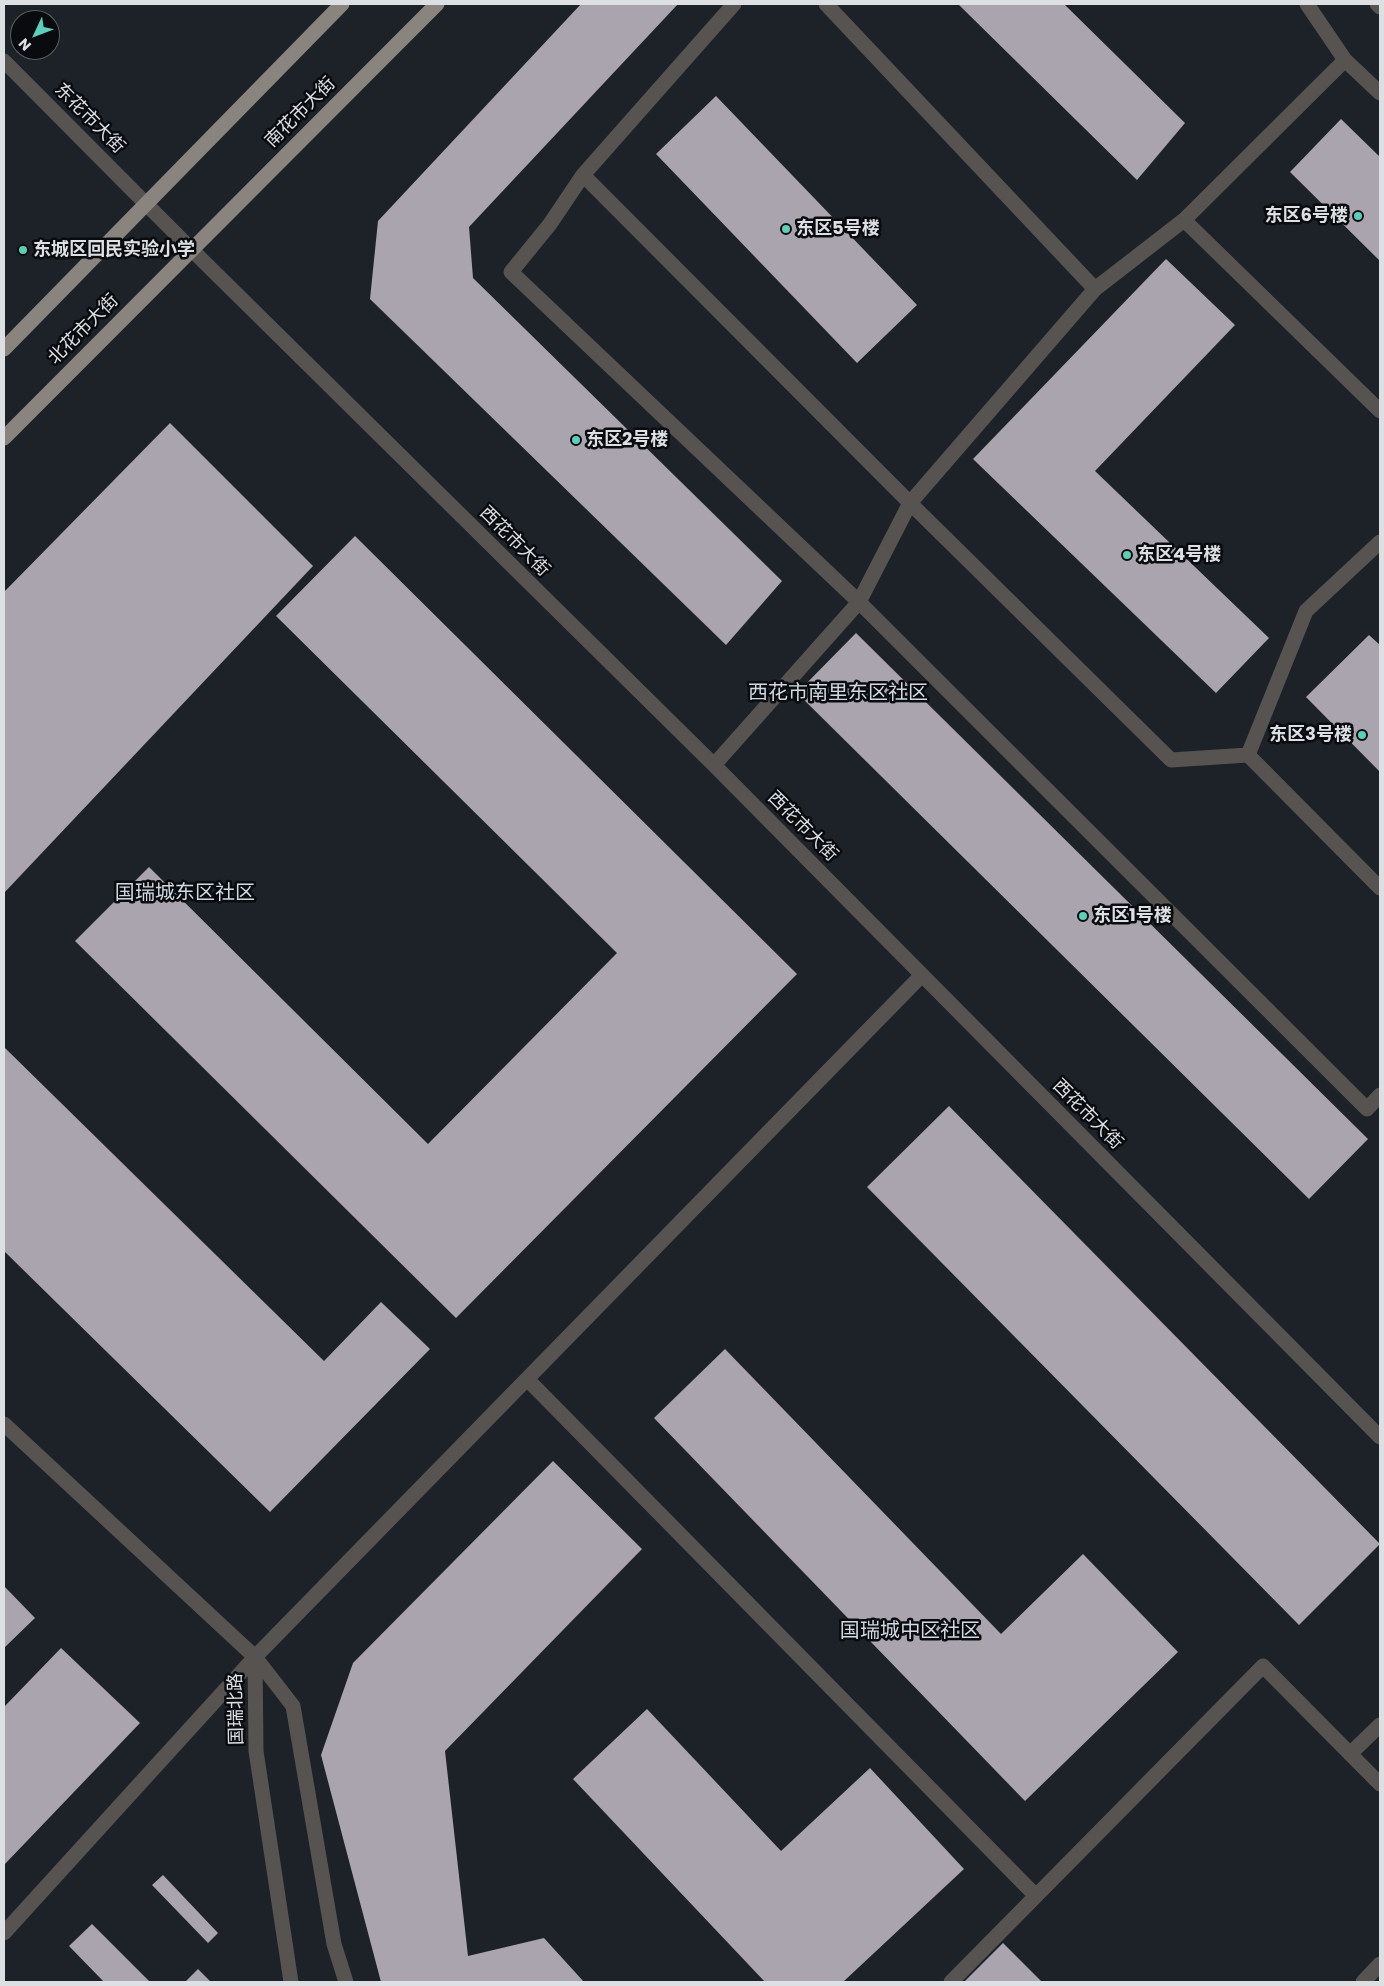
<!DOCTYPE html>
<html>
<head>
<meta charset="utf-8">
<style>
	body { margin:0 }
	#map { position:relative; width:1384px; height:1986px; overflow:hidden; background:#1d2228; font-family:Poppins,sans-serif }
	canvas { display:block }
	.frame { position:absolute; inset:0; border:5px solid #dce0e3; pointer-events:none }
	.north { position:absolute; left:10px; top:10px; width:50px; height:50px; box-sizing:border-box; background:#090b0e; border:1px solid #5d6063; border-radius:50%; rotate:227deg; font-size:14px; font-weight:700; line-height:20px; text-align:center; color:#dce0e3 }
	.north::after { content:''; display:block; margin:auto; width:18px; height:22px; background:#5dceb9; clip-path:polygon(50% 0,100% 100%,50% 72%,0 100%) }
</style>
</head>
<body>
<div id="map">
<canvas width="1384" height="1986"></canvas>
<div class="frame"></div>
<div class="north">N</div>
</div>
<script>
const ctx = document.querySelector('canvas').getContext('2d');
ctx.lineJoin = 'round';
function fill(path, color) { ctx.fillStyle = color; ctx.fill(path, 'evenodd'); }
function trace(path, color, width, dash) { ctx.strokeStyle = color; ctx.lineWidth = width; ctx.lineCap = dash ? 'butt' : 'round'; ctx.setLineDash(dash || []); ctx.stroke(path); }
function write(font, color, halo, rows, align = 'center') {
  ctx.font = font + ' Poppins,"Noto Sans SC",sans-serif'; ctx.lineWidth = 5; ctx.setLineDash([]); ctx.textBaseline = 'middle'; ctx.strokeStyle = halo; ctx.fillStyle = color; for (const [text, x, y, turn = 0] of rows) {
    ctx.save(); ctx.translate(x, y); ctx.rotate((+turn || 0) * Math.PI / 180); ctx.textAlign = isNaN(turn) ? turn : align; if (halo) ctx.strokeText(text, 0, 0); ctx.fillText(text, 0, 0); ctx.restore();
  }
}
fill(new Path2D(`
	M 581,4 L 678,4 L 469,227 L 473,278 L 782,581 L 726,645 L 370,299 L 378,221 Z
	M 958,4 L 1064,4 L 1185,123 L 1137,180 Z
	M 716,96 L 917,305 L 857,363 L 656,154 Z
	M 1341,119 L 1380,157 L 1380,261 L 1290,172 Z
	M 1166,259 L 1235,325 L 1095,471 L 1269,638 L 1216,693 L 973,459 Z
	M 170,423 L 313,566 L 4,893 L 4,592 Z
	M 355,536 L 797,974 L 456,1318 L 75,941 L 149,867 L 428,1144 L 617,953 L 276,616 Z
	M 856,633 L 1368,1139 L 1309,1199 L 797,693 Z
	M 1369,635 L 1380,645 L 1380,772 L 1306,697 Z
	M 4,1047 L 324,1361 L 381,1302 L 430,1349 L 270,1512 L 4,1251 Z
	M 949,1106 L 1380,1544 L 1299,1625 L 867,1187 Z
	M 725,1349 L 1001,1634 L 1083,1554 L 1178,1652 L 1025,1801 L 654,1418 Z
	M 553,1461 L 642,1549 L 445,1751 L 468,1956 L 544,1938 L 584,1982 L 381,1982 L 321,1755 L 353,1663 Z
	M 4,1586 L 35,1618 L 4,1648 Z
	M 61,1648 L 140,1723 L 4,1865 L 4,1707 Z
	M 647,1709 L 781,1851 L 870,1768 L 964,1869 L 843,1982 L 765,1982 L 573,1779 Z
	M 163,1875 L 218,1933 L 208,1943 L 152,1885 Z
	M 92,1924 L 150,1982 L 104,1982 L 69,1946 Z
	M 1003,1943 L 1042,1982 L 964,1982 Z
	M 198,1969 L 211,1982 L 186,1981 Z`), '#a9a4ad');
trace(new Path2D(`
	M 734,4 L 583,175 L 550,224 L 511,272 L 859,602 L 1367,1109 L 1380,1095
	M 826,4 L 1095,289
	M 1307,4 L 1345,60 L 1380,93
	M 1377,4 L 1380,7
	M 4,61 L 191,249 L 714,765 L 1380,1437
	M 583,175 L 910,503 L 1171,760 L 1248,755 L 1380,888
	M 1184,220 L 1380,411
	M 1248,755 L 1306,611 L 1380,542
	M 714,765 L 859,602 L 910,503 L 1095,289 L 1184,220 L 1345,60
	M 527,1379 L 1036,1896
	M 4,1424 L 255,1657 L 293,1706 L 334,1944 L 346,1982
	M 255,1657 L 256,1751 L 291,1982
	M 1350,1754 L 1380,1725
	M 4,1933 L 255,1657 L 922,975
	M 951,1982 L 1263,1666 L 1380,1784
	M 1363,1982 L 1380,1964`), '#565350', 15);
trace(new Path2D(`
	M 4,349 L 342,4
	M 4,438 L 437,4`), '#89847e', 15);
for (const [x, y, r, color] of [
	[1358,216,5,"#5dceb9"],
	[786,229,5,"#5dceb9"],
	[23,250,5,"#5dceb9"],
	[576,440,5,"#5dceb9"],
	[1127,555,5,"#5dceb9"],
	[1362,735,5,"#5dceb9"],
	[1083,916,5,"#5dceb9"]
]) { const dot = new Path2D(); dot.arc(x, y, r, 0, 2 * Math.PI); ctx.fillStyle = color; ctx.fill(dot); trace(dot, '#090b0e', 2); }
write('18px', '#dce0e3', '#090b0e', [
	["南花市大街",301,113,-45],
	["东花市大街",89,119,45],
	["北花市大街",84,330,-45],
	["西花市大街",514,542,45],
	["西花市大街",802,827,45],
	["西花市大街",1087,1115,45],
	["国瑞北路",237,1709,-91]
]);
write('bold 18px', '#dce0e3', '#090b0e', [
	["东区6号楼",1348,216,"right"],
	["东区5号楼",796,229],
	["东城区回民实验小学",33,250],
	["东区2号楼",586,440],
	["东区4号楼",1137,555],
	["东区3号楼",1352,735,"right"],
	["东区1号楼",1093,916]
], 'left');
write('20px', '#d0d8e0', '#090b0e', [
	["西花市南里东区社区",838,694],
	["国瑞城东区社区",185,894],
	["国瑞城中区社区",910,1632]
]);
</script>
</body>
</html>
